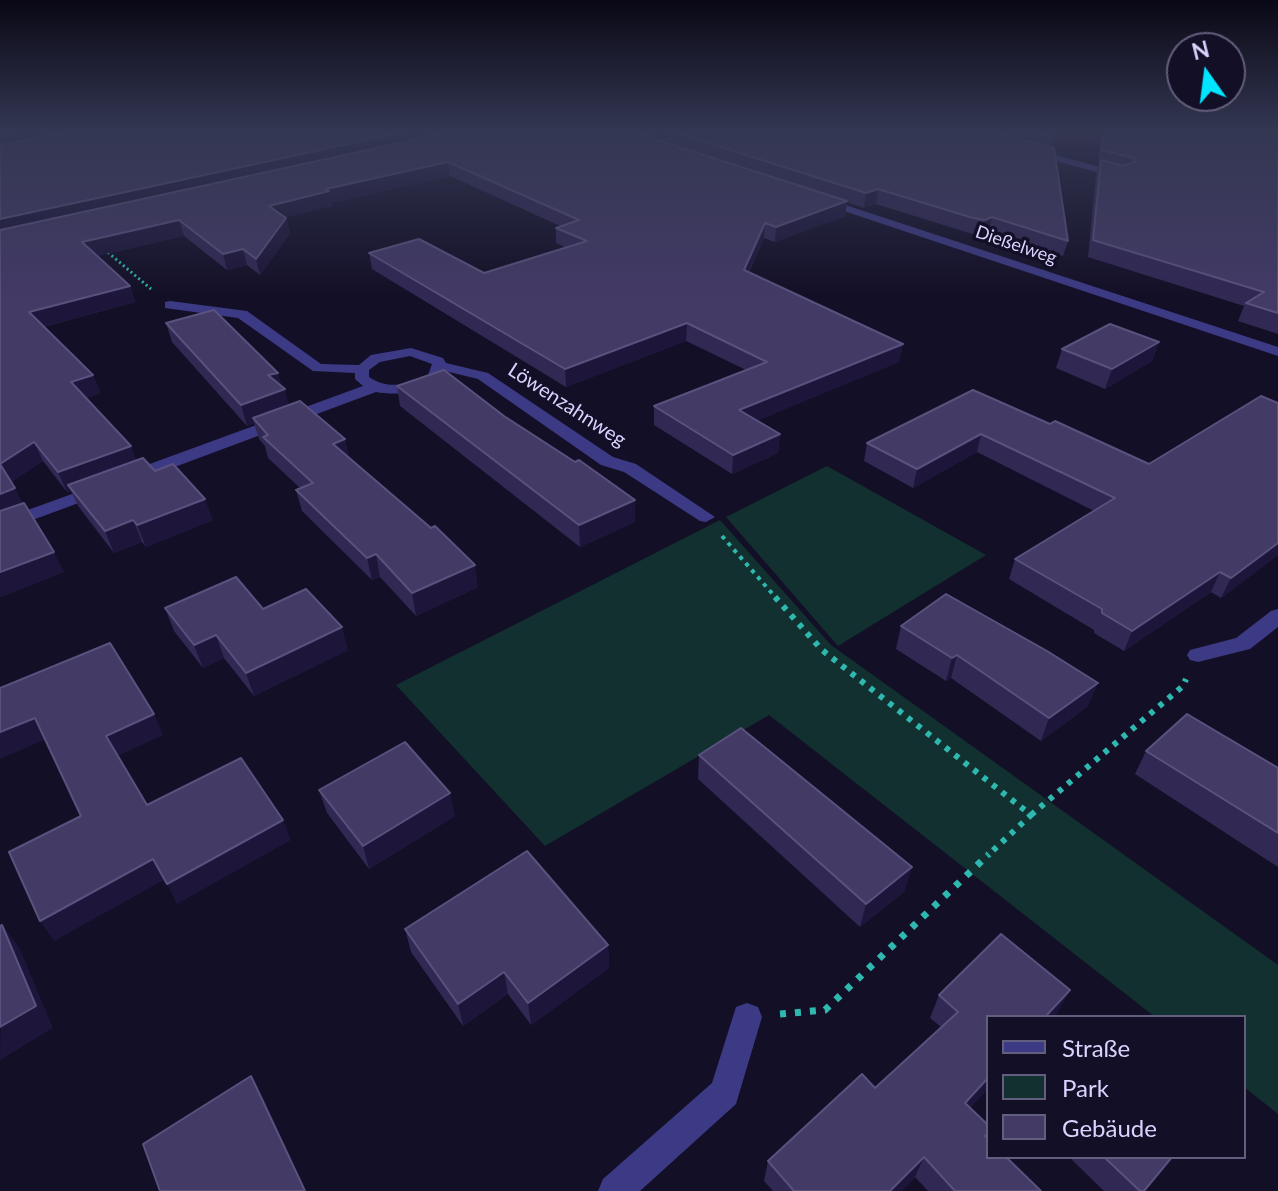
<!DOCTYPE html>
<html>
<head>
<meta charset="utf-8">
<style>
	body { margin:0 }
	#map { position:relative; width:1278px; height:1191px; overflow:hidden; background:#130f26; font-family:Lato,sans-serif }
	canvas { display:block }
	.legend { position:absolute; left:986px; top:1015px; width:260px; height:144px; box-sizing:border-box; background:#130f26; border:2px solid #625e7d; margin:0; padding:10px 14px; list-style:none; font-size:24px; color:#d9d4ff }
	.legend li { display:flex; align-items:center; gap:16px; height:40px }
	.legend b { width:40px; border:2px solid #625e7d }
	.north { position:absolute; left:1166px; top:32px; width:80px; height:80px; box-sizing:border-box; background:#130f26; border:2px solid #625e7d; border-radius:50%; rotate:346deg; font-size:22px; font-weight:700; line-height:32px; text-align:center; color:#d9d4ff }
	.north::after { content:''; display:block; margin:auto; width:28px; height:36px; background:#00e5ff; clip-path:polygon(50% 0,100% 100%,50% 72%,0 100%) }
</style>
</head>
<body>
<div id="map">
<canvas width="1278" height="1191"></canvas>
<ul class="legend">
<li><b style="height:10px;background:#3d3a85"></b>Straße</li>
<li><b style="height:22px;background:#12302f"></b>Park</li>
<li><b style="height:22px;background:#433a66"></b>Gebäude</li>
</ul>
<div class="north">N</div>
</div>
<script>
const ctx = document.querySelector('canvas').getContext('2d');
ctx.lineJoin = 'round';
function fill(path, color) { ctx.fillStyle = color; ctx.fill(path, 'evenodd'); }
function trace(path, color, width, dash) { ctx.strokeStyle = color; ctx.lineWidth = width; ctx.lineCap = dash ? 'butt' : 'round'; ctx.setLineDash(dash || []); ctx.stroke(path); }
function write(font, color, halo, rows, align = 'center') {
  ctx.font = font + ' Lato,sans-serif'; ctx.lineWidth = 7; ctx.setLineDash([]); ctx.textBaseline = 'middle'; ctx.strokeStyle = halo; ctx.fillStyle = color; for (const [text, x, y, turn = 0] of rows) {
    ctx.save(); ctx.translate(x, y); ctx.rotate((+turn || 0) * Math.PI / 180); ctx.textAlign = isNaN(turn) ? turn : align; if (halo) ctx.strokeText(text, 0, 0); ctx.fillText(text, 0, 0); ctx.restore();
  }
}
fill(new Path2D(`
	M 827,466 L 986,555 L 838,646 L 726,517 Z
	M 720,520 L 831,645 L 1278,965 L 1278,1114 L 1244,1087 L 1244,1017 L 1155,1017 L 769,715 L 545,846 L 396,685 Z`), '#12302f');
trace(new Path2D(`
	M 104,249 L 151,289`), '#2fb8b0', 3, [2, 3]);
trace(new Path2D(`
	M 722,536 L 777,599`), '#2fb8b0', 4, [4, 5]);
trace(new Path2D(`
	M 775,597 L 822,650 L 1031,815 L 987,856
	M 1031,815 L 1183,686 L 1186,679`), '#2fb8b0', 6, [5, 7]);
trace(new Path2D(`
	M 780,1014 L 825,1010 L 989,854`), '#2fb8b0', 7, [6, 9]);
fill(new Path2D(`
	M 688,131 L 704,131 L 649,147 L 644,144 Z
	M 1032,149 L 1127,174 L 1128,176 L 1123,179 L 1029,154 Z
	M 821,197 L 1278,347 L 1278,356 L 817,202 L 816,200 Z
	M 170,301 L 247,311 L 321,364 L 359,365 L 371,355 L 411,348 L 443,358 L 446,363 L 488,373 L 613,457 L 636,464 L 715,517 L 706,522 L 700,521 L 624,472 L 601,465 L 478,379 L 445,371 C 433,393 399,396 376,392 L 137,481 L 125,481 L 122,477 L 125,473 L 363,386 L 355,379 L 355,373 L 313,371 L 238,318 L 165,308 L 165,302 ZM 410,356 L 432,364 L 428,375 C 409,385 388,390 369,377 L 369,370 L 380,362 Z
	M 97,485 L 106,490 L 103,494 L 0,532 L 0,520 Z
	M 1278,609 L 1278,627 L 1250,649 L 1198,662 L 1190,660 L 1187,655 L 1190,650 L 1236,638 L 1271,611 Z
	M 747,1003 L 758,1007 L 762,1017 L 736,1104 L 640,1191 L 598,1191 L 603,1179 L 712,1083 L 736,1007 Z`), '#3d3a85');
fill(new Path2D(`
	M 0,131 L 1051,131 L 1052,138 L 1050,147 L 1068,241 L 1063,256 L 989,233 L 981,236 L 969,233 L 876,204 L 864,208 L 847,202 L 845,216 L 775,242 L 764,238 L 749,272 L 903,344 L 899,362 L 757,420 L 780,434 L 778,453 L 732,474 L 654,425 L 654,406 L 746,370 L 686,341 L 566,387 L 372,269 L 369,253 L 484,273 L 566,248 L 556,243 L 556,228 L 560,226 L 450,176 L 331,203 L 332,206 L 286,217 L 290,233 L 260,275 L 247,265 L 227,270 L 184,236 L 97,256 L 130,286 L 135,302 L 44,327 L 93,375 L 100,393 L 86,398 L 136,460 L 155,471 L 213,520 L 146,547 L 142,542 L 114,553 L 78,506 L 71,491 L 67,492 L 43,461 L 11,482 L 22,503 L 64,572 L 0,597 ZM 669,134 L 669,144 L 651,138 Z
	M 1101,131 L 1278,131 L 1278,334 L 1238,321 L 1244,306 L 1088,257 L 1096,175 L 1099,165 L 1098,164 Z
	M 166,323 L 278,373 L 281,386 L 289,405 L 349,458 L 478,587 L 416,616 L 380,577 L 372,580 L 302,511 L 296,490 L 300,488 L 268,458 L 265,446 L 259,439 L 254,423 L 247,426 L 172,342 Z
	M 1159,342 L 1152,361 L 1105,389 L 1056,368 L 1062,349 Z
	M 397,386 L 504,416 L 635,500 L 635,522 L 580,547 L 400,406 Z
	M 1278,403 L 1278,555 L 1221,598 L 1211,592 L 1124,651 L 1094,633 L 1094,630 L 1009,579 L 1015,559 L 1094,511 L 977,452 L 913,488 L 864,461 L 867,443 L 1050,424 L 1149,464 Z
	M 165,608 L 263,609 L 348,650 L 254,696 L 224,658 L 203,668 L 174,631 Z
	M 901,626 L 1088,706 L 1041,741 L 951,678 L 946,681 L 896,649 Z
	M 1146,751 L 1278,768 L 1278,867 L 1135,774 Z
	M 699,755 L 905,891 L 860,927 L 698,779 Z
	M 319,790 L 455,816 L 369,869 L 327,813 Z
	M 405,929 L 608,945 L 609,968 L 531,1025 L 508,994 L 463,1026 L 411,952 Z
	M 939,995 L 1058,1012 L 970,1108 L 987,1138 L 1041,1191 L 928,1191 L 915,1177 L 901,1191 L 773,1191 L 764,1181 L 768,1161 L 875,1088 L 941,1027 L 930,1018 Z
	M 1069,1157 L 1172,1157 L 1144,1191 L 1104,1191 Z`), '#312854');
fill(new Path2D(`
	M 16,131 L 95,131 L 0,148 L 0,134 Z
	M 409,131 L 470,131 L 0,236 L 0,219 Z
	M 651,131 L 669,131 L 669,134 L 651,138 Z
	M 448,162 L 450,176 L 331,203 L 332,206 L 272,221 L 269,206 L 326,189 Z
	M 878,189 L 876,204 L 864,208 L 866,193 Z
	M 847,201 L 845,216 L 775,242 L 776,227 Z
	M 992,217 L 989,233 L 981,236 L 985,220 Z
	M 286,218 L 290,233 L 260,275 L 256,259 Z
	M 179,220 L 184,236 L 87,258 L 82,242 Z
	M 765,223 L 764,238 L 742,286 L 744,270 Z
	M 243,249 L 247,265 L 227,270 L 223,254 Z
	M 130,286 L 135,302 L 36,329 L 29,312 Z
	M 687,323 L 686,341 L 566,387 L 565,369 Z
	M 1159,342 L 1152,361 L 1105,389 L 1112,369 Z
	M 903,344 L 899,362 L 738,429 L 739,410 Z
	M 278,373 L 282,390 L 285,389 L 290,410 L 253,418 L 254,423 L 247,426 L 241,405 L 268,375 Z
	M 93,375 L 100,393 L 78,401 L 71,382 Z
	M 780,434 L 778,453 L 732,474 L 733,455 Z
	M 981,434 L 977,452 L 913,488 L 917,469 Z
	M 345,439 L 350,460 L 333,444 Z
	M 34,442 L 43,461 L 9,484 L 0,464 Z
	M 131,446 L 138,466 L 68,485 L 71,491 L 67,492 L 58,472 Z
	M 15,488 L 24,508 L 0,519 L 0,494 Z
	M 205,499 L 213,520 L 146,547 L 137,525 Z
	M 635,500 L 635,522 L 580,547 L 579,525 Z
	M 133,520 L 142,542 L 114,553 L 105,531 Z
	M 1278,543 L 1278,555 L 1221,598 L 1231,578 Z
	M 54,552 L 64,572 L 0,597 L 0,572 Z
	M 376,554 L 380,577 L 372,580 L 367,558 Z
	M 475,565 L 478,587 L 416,616 L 412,593 Z
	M 1220,572 L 1211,592 L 1124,651 L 1132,631 Z
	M 342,627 L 348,650 L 254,696 L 246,673 Z
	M 216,635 L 224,658 L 203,668 L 194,645 Z
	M 957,655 L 951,678 L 946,681 L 952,658 Z
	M 1098,683 L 1088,706 L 1041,741 L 1049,718 Z
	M 154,714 L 163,735 L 116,757 L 106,736 Z
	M 35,718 L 46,739 L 0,759 L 0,732 Z
	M 450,793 L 455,816 L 369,869 L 363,846 Z
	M 283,820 L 291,840 L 177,904 L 167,884 Z
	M 153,859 L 164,880 L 54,941 L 40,921 Z
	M 912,867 L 905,891 L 860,927 L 866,904 Z
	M 2,925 L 19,947 L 53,1028 L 0,1060 Z
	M 608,945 L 609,968 L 531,1025 L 528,1003 Z
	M 504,972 L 508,994 L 463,1026 L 458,1004 Z
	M 1070,990 L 1058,1012 L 1054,1017 L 1045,1017 Z
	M 251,1076 L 263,1097 L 306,1191 L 305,1191 Z
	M 988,1078 L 988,1088 L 956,1124 L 965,1103 Z
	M 924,1157 L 915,1177 L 901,1191 L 890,1191 Z`), '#1d163a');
const building = new Path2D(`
	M 0,131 L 16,131 L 0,134 Z
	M 76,131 L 409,131 L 0,219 L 0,145 Z
	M 455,131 L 629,131 L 847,201 L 776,227 L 765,223 L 744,270 L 903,344 L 739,410 L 780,434 L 733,455 L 654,406 L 767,362 L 687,323 L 565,369 L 369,253 L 419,239 L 484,273 L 587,241 L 556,228 L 579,220 L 448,162 L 326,189 L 329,191 L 269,206 L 286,218 L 256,259 L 243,249 L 223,254 L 179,220 L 82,242 L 130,286 L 29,312 L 93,375 L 71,382 L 131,446 L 58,472 L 34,442 L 0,464 L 15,488 L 0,494 L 0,230 Z
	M 670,131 L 989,131 L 1054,148 L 1068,241 L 992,217 L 985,220 L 973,218 L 878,189 L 866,193 Z
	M 1027,131 L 1051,131 L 1052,138 Z
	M 1103,131 L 1278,131 L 1278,313 L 1246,303 L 1264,292 L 1093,240 L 1101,160 L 1123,166 L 1135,162 L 1133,158 L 1102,150 Z
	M 214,310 L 278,373 L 268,375 L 285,389 L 241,405 L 166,323 Z
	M 1110,324 L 1159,342 L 1112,369 L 1062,349 Z
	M 444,370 L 504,416 L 575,462 L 579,460 L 635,500 L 579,525 L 397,386 Z
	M 973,390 L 1050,424 L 1055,421 L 1149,464 L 1261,396 L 1278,403 L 1278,543 L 1231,578 L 1220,572 L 1132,631 L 1102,613 L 1102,609 L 1015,559 L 1115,498 L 981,434 L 917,469 L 867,443 Z
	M 300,401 L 345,439 L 333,444 L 431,528 L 435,526 L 475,565 L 412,593 L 376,554 L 367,558 L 296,490 L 313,483 L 263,437 L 268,435 L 253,418 Z
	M 143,458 L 155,471 L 173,464 L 205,499 L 137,525 L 133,520 L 105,531 L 68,485 Z
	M 24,503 L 54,552 L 0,572 L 0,511 Z
	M 236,577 L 263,609 L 306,589 L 342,627 L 246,673 L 216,635 L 194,645 L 165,608 Z
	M 946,594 L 1047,651 L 1098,683 L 1049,718 L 957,655 L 952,658 L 901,626 Z
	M 110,643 L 154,714 L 106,736 L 147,805 L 241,758 L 283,820 L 167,884 L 153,859 L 40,921 L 9,852 L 81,816 L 35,718 L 0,732 L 0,688 Z
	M 1187,714 L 1278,768 L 1278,833 L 1146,751 Z
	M 741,728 L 912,867 L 866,904 L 699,755 Z
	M 405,742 L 450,793 L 363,846 L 319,790 Z
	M 527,851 L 608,945 L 528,1003 L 504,972 L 458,1004 L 405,929 Z
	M 2,925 L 36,1006 L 0,1027 L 0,926 Z
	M 1001,934 L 1070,990 L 1045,1017 L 988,1017 L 988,1078 L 965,1103 L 988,1125 L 988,1133 L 985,1136 L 988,1139 L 988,1157 L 1006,1157 L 1041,1191 L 955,1191 L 924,1157 L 890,1191 L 794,1191 L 768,1161 L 862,1074 L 875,1088 L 958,1012 L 939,995 Z
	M 251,1076 L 305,1191 L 160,1191 L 143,1144 Z
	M 1104,1157 L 1172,1157 L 1144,1191 L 1140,1191 Z`);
fill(building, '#433a66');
trace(building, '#5a527e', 2);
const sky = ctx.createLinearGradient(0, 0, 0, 298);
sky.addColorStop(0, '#0a0815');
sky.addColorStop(0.44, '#333752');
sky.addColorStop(1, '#33375200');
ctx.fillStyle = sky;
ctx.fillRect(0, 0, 1278, 298);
write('18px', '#d9d4ff', '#130f26', [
	["Dießelweg",1016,245,19]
]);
write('20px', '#d9d4ff', '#130f26', [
	["Löwenzahnweg",567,405,33]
]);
</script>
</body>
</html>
